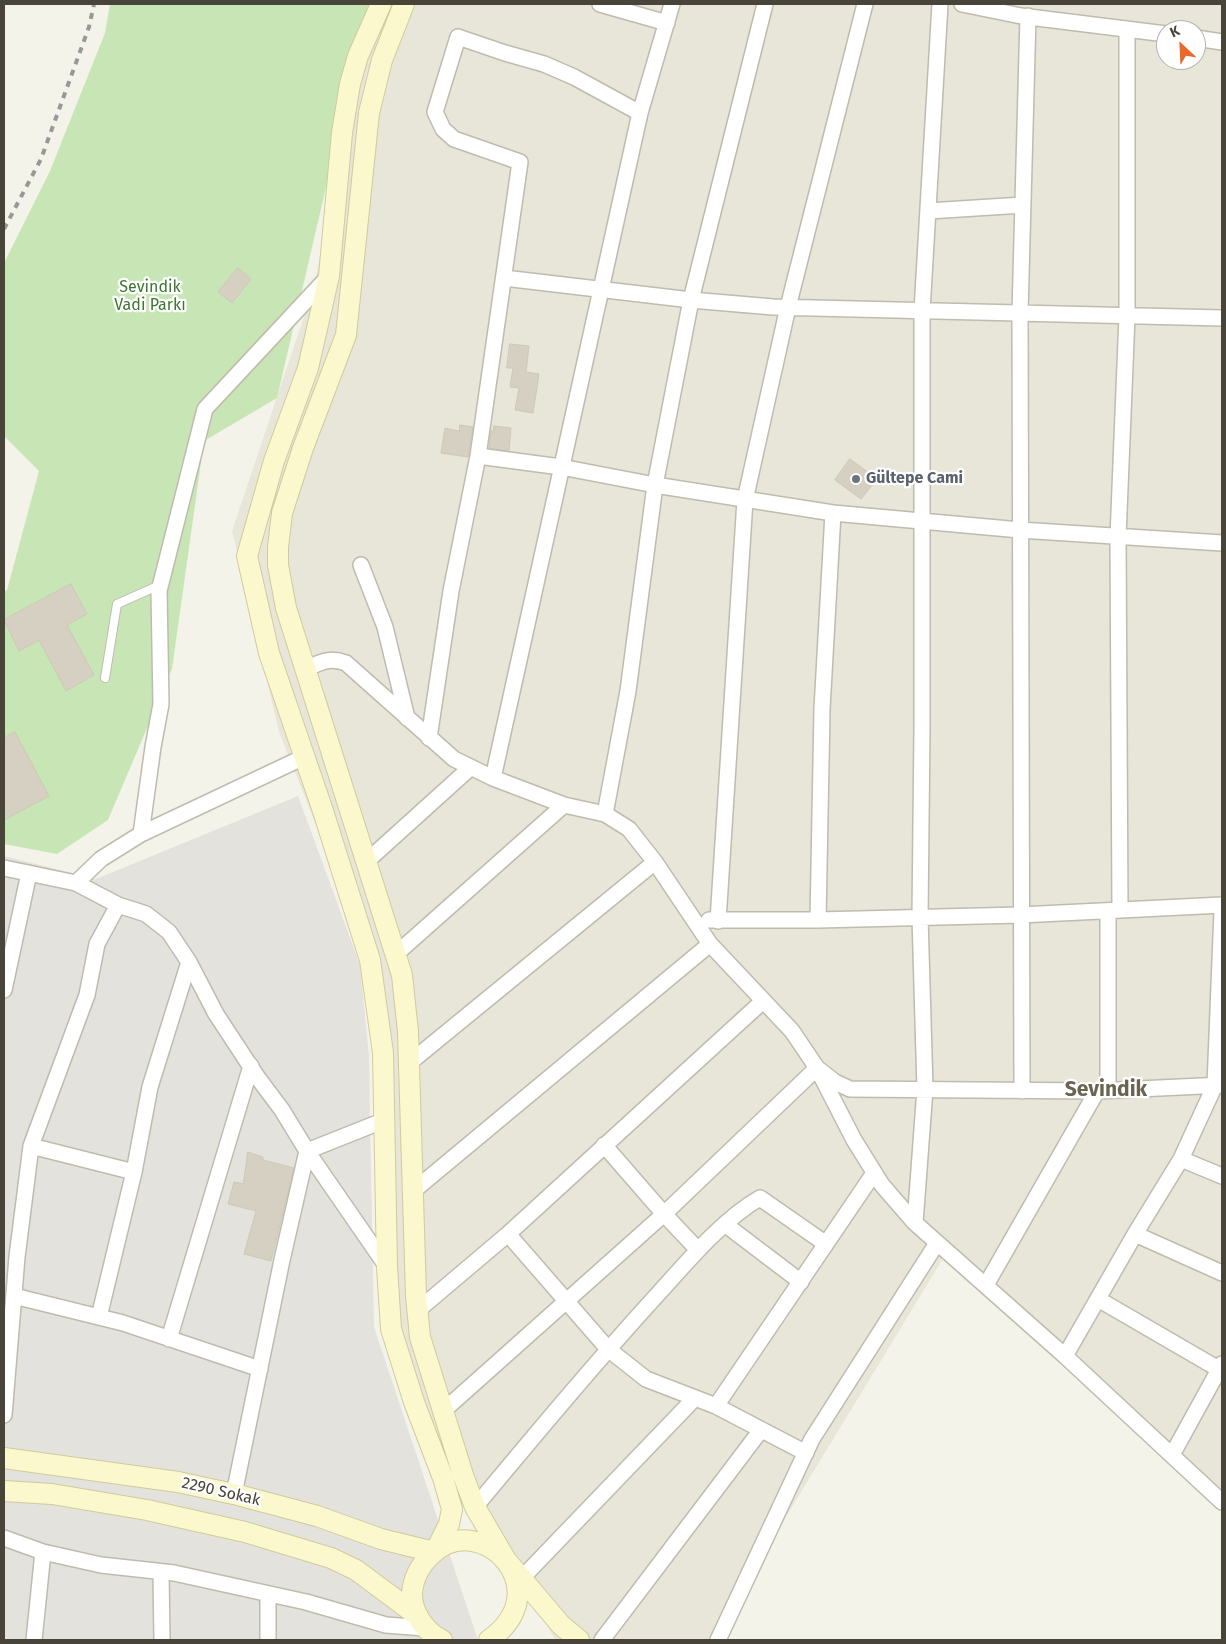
<!DOCTYPE html>
<html>
<head>
<meta charset="utf-8">
<style>
	body { margin:0 }
	#map { position:relative; width:1226px; height:1644px; overflow:hidden; background:#f4f3ea; font-family:"Fira Sans",sans-serif }
	canvas { display:block }
	.frame { position:absolute; inset:0; border:5px solid #484439; pointer-events:none }
	.north { position:absolute; left:1156px; top:20px; width:50px; height:50px; box-sizing:border-box; background:#fff; border:1px solid #b6b4b0; border-radius:50%; rotate:335deg; font-size:14px; font-weight:700; line-height:20px; text-align:center; color:#484439 }
	.north::after { content:''; display:block; margin:auto; width:18px; height:22px; background:#ea682b; clip-path:polygon(50% 0,100% 100%,50% 72%,0 100%) }
</style>
</head>
<body>
<div id="map">
<canvas width="1226" height="1644"></canvas>
<div class="frame"></div>
<div class="north">K</div>
</div>
<script>
const ctx = document.querySelector('canvas').getContext('2d');
ctx.lineJoin = 'round';
function fill(path, color) { ctx.fillStyle = color; ctx.fill(path, 'evenodd'); }
function trace(path, color, width, dash) { ctx.strokeStyle = color; ctx.lineWidth = width; ctx.lineCap = dash ? 'butt' : 'round'; ctx.setLineDash(dash || []); ctx.stroke(path); }
function write(font, color, halo, rows, align = 'center') {
  ctx.font = font + ' "Fira Sans",sans-serif'; ctx.lineWidth = 4.5; ctx.setLineDash([]); ctx.textBaseline = 'middle'; ctx.strokeStyle = halo; ctx.fillStyle = color; for (const [text, x, y, turn = 0] of rows) {
    ctx.save(); ctx.translate(x, y); ctx.rotate((+turn || 0) * Math.PI / 180); ctx.textAlign = isNaN(turn) ? turn : align; if (halo) ctx.strokeText(text, 0, 0); ctx.fillText(text, 0, 0); ctx.restore();
  }
}
fill(new Path2D(`
	M 375,4 L 1222,4 L 1222,1505 L 947,1252 L 711,1640 L 555,1640 L 520,1575 L 443,1478 L 391,1329 L 370,960 L 279,732 L 232,531 L 315,284 L 350,84 ZM 1166,30 L 1196,30 L 1196,60 L 1166,60 Z`), '#e8e5d9');
fill(new Path2D(`
	M 298,796 L 360,965 L 369,1056 L 374,1327 L 478,1640 L 4,1640 L 4,856 L 96,879 Z`), '#e4e2dc');
fill(new Path2D(`
	M 110,4 L 382,4 L 350,84 L 277,398 L 204,441 L 172,669 L 108,820 L 57,854 L 4,844 L 4,592 L 7,590 L 39,471 L 4,436 L 4,263 L 50,171 L 105,33 Z`), '#c8e5b6');
const building = new Path2D(`
	M 238,268 L 251,279 L 232,303 L 218,292 Z
	M 510,344 L 529,346 L 526,372 L 539,374 L 533,413 L 515,410 L 519,388 L 510,387 L 513,368 L 507,368 Z
	M 460,425 L 473,427 L 468,457 L 441,453 L 445,428 L 459,431 Z
	M 494,426 L 511,428 L 509,451 L 489,448 L 491,431 L 493,431 Z
	M 850,459 L 877,479 L 861,499 L 835,480 Z
	M 71,584 L 87,614 L 67,625 L 94,675 L 66,691 L 39,640 L 19,651 L 4,620 Z
	M 15,732 L 49,796 L 4,820 L 4,738 Z
	M 248,1152 L 263,1157 L 263,1160 L 294,1168 L 271,1261 L 244,1254 L 256,1211 L 228,1204 L 234,1182 L 243,1184 Z`);
fill(building, '#d5d0c1');
trace(building, '#cfc9b4', 1);
const service = new Path2D(`
	M 105,678 L 117,604 L 160,585`);
const minor = new Path2D(`
	M 600,4 L 667,23
	M 962,4 L 1021,16 L 1166,34
	M 1196,38 L 1222,42
	M 928,211 L 1023,205
	M 504,278 L 691,300 L 773,307 L 1222,318
	M 478,456 L 561,467 L 655,485 L 833,513 L 1020,530 L 1222,543
	M 361,565 L 385,627 L 407,718
	M 305,669 C 322,662 329,657 346,663 L 454,759 L 493,778 L 564,805 L 605,814 L 629,829 L 655,862 L 710,944 L 792,1031 L 817,1068 L 854,1140 L 882,1185 L 915,1223 L 1065,1356 L 1222,1502
	M 429,738 L 451,591 L 478,456 L 520,162 L 454,139 L 443,129 L 435,112 L 458,37 L 505,53 L 544,64 L 574,77 L 640,113
	M 493,778 L 640,113 L 672,4
	M 605,814 L 628,691 L 655,485 L 691,300 L 765,4
	M 141,834 L 153,747 L 161,704 L 159,591 L 205,409 L 328,277
	M 367,861 L 470,768
	M 4,868 L 76,883 L 118,905 L 146,914 L 169,932 L 189,962 L 216,1014 L 258,1078 L 282,1110 L 307,1151 L 387,1267
	M 76,883 L 101,859 L 141,834 L 304,757
	M 1120,910 L 1118,537 L 1127,316 L 1127,29
	M 1108,911 L 1108,1090
	M 709,920 L 818,920 L 1020,915 L 1222,905
	M 818,920 L 822,709 L 833,513
	M 718,921 L 745,500 L 788,307 L 865,4
	M 396,954 L 564,805
	M 4,990 L 29,873
	M 408,1064 L 655,862
	M 1022,1091 L 1020,313 L 1028,16
	M 604,1145 L 664,1214 L 698,1250
	M 31,1146 L 134,1172
	M 307,1151 L 385,1120
	M 1181,1159 L 1222,1176
	M 412,1192 L 710,944
	M 915,1223 L 925,1089 L 920,917 L 922,728 L 922,311 L 940,4
	M 726,1225 L 801,1282
	M 508,1234 L 608,1349 L 646,1379 L 716,1406 L 806,1453
	M 1135,1234 L 1222,1273
	M 986,1285 L 1097,1091
	M 14,1296 L 123,1323 L 260,1369
	M 1098,1299 L 1222,1371
	M 417,1311 L 508,1234 L 763,1001
	M 99,1317 L 134,1172 L 150,1087 L 189,962
	M 169,1339 L 251,1066
	M 1065,1356 L 1135,1234 L 1181,1159 L 1215,1085 L 1222,911
	M 716,1406 L 874,1173
	M 442,1412 L 664,1214 L 817,1068 L 835,1082 L 850,1089 L 1097,1091 L 1222,1085
	M 4,1415 L 17,1257 L 31,1146 L 87,995 L 97,944 L 118,905
	M 1172,1455 L 1222,1364
	M 234,1494 L 282,1260 L 307,1151
	M 475,1507 C 535,1435 595,1363 658,1294 C 687,1262 723,1219 760,1198 L 826,1244
	M 4,1538 L 43,1552 L 101,1565 L 174,1573 L 306,1602 L 386,1625 L 425,1628
	M 161,1572 L 162,1640
	M 522,1578 L 694,1399
	M 34,1640 L 43,1552
	M 268,1640 L 268,1594
	M 602,1640 L 761,1430
	M 718,1640 L 812,1439 L 937,1243`);
const secondary = new Path2D(`
	M 381,4 L 358,56 L 350,84 L 342,133 L 329,276 L 308,368 L 274,461 L 247,556 L 269,653 L 323,811 L 370,960 L 383,1053 L 387,1267 L 391,1329 L 414,1402 L 443,1478 L 452,1509 L 449,1524 L 436,1550
	M 404,4 L 382,60 L 369,113 L 346,335 L 303,448 L 282,513 L 278,547 L 278,565 L 286,608 L 402,975 L 408,1032 L 416,1296 L 420,1337 L 463,1475 L 475,1507 L 506,1560 L 561,1625 L 579,1640
	M 4,1458 L 178,1482 L 238,1495 L 317,1516 L 381,1539 L 434,1552
	M 4,1491 L 52,1494 L 147,1510 L 245,1532 L 331,1558 L 356,1570 L 418,1616
	M 442,1640 C 425,1632 412,1613 412,1594 C 413,1577 420,1565 432,1554 C 480,1508 561,1589 489,1640`);
trace(service, '#bfbcad', 10);
trace(minor, '#bfbcad', 18);
trace(secondary, '#d0cb9d', 22);
trace(service, '#fff', 8);
trace(minor, '#fff', 15);
trace(secondary, '#fbf8ce', 20);
trace(new Path2D(`
	M 4,229 L 41,159 L 89,27 L 94,4`), '#989898', 4, [6, 6]);
for (const [x, y, r, color] of [
	[856,479,5,"#6b7280"]
]) { const dot = new Path2D(); dot.arc(x, y, r, 0, 2 * Math.PI); ctx.fillStyle = color; ctx.fill(dot); trace(dot, '#fff', 2); }
write('16px', '#3e7630', '#fff', [
	["Sevindik",150,288],
	["Vadi Parkı",150,306]
]);
write('bold 16px', '#5b616d', '#fff', [
	["Gültepe Cami",866,479]
], 'left');
write('16px', '#484439', '#fff', [
	["2290 Sokak",221,1492,13]
]);
write('bold 21px', '#6a6451', '#fff', [
	["Sevindik",1106,1090]
]);
</script>
</body>
</html>
